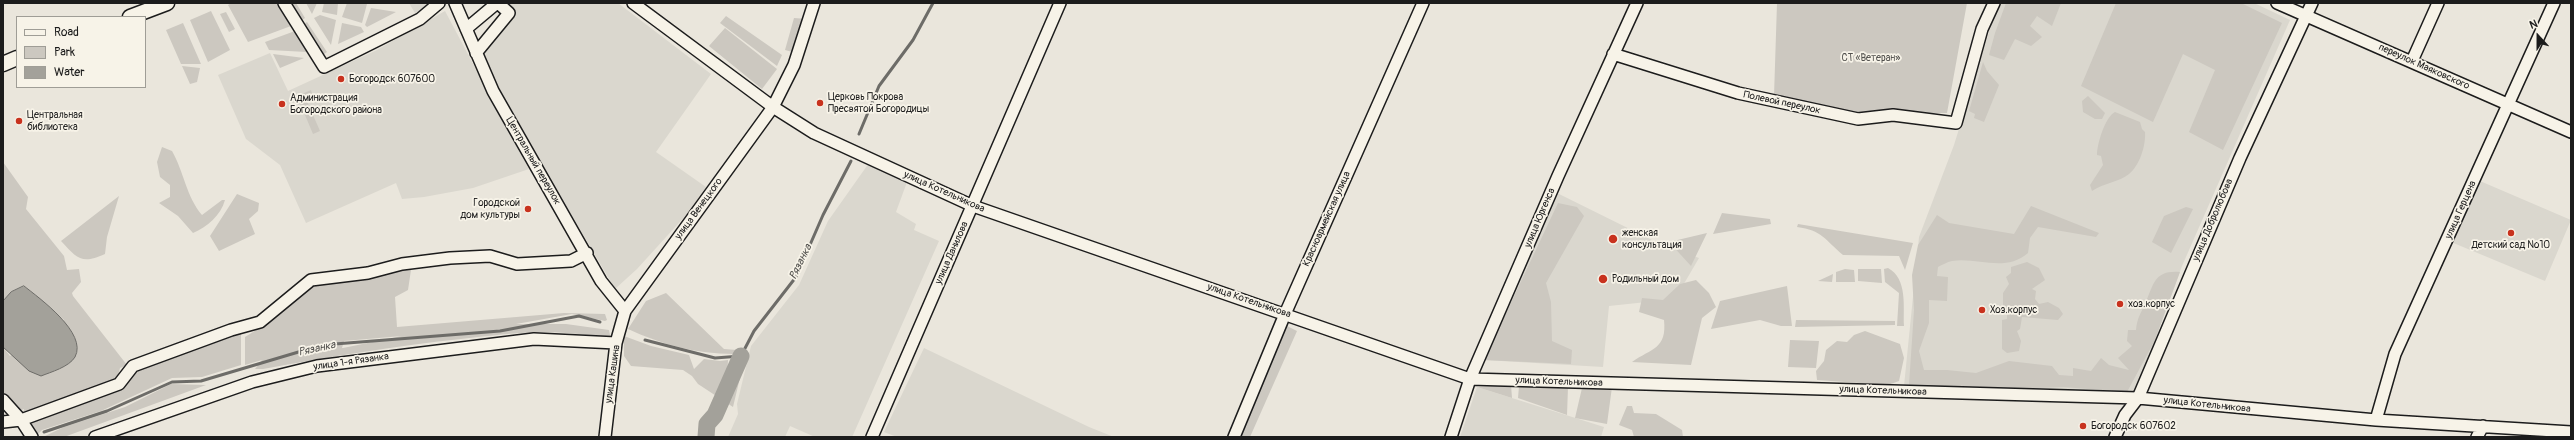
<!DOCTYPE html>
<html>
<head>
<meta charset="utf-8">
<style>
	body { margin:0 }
	#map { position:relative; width:2574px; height:440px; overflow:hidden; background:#eae6dc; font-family:Pangolin,sans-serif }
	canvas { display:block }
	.frame { position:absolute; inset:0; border:4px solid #1c1c1c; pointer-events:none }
	.legend { position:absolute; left:16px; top:16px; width:130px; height:72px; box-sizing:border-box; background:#f7f3e8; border:1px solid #9f9d96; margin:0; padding:5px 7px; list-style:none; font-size:12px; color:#1c1c1c }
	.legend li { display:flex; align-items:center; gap:8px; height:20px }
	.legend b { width:20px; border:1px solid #9f9d96 }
	.north { position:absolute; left:2518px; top:16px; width:40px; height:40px; -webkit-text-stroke:3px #f7f3e8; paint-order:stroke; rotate:339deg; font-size:11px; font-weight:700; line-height:16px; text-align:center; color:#1c1c1c }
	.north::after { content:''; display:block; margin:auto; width:14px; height:18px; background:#1c1c1c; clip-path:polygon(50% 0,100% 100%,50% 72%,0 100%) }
</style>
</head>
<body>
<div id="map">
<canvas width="2574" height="440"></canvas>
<div class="frame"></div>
<ul class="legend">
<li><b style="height:5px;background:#f7f3e8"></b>Road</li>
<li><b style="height:11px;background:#ccc8c0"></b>Park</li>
<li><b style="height:11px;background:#a3a19a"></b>Water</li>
</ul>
<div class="north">N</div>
</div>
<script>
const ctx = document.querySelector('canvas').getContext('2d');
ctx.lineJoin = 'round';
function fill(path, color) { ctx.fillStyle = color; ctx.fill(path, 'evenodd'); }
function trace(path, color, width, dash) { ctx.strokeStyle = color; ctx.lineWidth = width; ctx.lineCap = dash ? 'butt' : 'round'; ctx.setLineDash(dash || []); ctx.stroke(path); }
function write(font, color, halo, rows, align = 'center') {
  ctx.font = font + ' Pangolin,sans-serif'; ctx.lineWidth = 3.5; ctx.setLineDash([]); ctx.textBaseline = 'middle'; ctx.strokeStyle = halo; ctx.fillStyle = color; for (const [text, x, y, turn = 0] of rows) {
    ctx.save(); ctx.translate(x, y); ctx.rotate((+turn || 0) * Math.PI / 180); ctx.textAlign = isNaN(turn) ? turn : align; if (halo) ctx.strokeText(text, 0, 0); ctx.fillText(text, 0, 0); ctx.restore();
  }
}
fill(new Path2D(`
	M 409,3 L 434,3 L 415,13 Z
	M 498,3 L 618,3 L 711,74 L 656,152 L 706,187 L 687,214 L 637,269 L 615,289 L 506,104 L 479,50 L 509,13 Z
	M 1998,3 L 2254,3 L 2290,20 L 2182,266 L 2136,393 L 2044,396 L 1950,385 L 1904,386 L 1919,237 L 1954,145 Z
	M 445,11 L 529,169 L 473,188 L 424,197 L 402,199 L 396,183 L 306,223 L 280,165 L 246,139 L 218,75 L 270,53 L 288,91 L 377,50 Z
	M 869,163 L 907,182 L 896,212 L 916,224 L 914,230 L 939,241 L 853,435 L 852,437 L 815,437 L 790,426 L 785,437 L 728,437 L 738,414 L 737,404 L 751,346 L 799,285 L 828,221 Z
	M 2480,181 L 2571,220 L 2545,281 L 2451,242 Z
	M 1555,192 L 1656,242 L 1699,258 L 1675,299 L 1609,306 L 1603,367 L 1484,360 Z
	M 924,348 L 1089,427 L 1114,437 L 897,437 L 884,432 Z
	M 1477,387 L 1604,427 L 1601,437 L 1460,437 Z`), '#dad7ce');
fill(new Path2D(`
	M 231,3 L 278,3 L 291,26 L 248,42 L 228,5 Z
	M 291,3 L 296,3 L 305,18 L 302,20 Z
	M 306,3 L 317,3 L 312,14 Z
	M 324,3 L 338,3 L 337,15 L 322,12 Z
	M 347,3 L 367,4 L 362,23 L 342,17 Z
	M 1777,3 L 1967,3 L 1947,113 L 1856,113 L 1774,96 Z
	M 2006,3 L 2061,3 L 2052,26 L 2037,16 L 2030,26 L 2042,37 L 2031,46 L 2015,39 L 2004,60 L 1989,55 L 1995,33 Z
	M 2116,3 L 2241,3 L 2282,23 L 2223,150 L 2189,132 L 2215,70 L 2183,54 L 2153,122 L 2081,86 Z
	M 371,8 L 396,12 L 367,27 L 365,25 Z
	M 211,11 L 230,50 L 208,62 L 190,20 Z
	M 226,12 L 235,29 L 229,32 L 220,14 Z
	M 320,15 L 336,20 L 331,45 L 314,18 Z
	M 726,16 L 782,55 L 777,66 L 720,23 Z
	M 794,18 L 807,19 L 796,53 L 785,50 Z
	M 307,22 L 327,52 L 323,55 L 304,24 Z
	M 183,23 L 201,64 L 181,64 L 166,30 Z
	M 342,23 L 361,27 L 364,32 L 338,44 Z
	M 725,28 L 777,69 L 762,89 L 709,46 Z
	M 295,31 L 307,52 L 269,50 L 265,42 Z
	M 273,54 L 304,58 L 280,68 Z
	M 1983,62 L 1987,71 L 1999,85 L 1984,122 L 1974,118 L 1975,114 L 1969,111 Z
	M 182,66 L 200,68 L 197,82 L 190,84 Z
	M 311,90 L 313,96 L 306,99 L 320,131 L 313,134 L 297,96 Z
	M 2088,96 L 2105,113 L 2102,119 L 2095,119 L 2083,112 L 2082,101 Z
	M 2115,112 L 2140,122 L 2142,129 L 2145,132 C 2146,145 2140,165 2129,174 C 2119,182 2104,183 2092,191 L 2090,185 L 2103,165 L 2101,156 L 2097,155 C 2097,144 2105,117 2115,112 Z
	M 162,147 L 172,151 C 184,172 186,196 202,215 L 222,200 L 225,200 C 221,215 207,227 193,233 L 178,216 L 159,203 L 170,197 L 170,185 L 160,177 L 157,162 Z
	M 3,162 L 28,197 L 26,209 L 64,256 L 67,270 L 79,269 L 81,282 L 72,293 L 73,296 L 127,365 L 120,368 L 117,379 L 23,415 L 24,409 L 19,411 L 3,393 L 3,347 L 10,356 L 64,320 L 24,286 L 11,292 L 3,301 Z
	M 237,194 L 259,203 L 258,211 L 249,219 L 255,234 L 219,251 L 210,236 Z
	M 119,196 L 107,237 L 105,254 C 81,265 77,258 61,241 Z
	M 1558,203 L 1577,207 L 1584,216 L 1546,283 L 1551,302 L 1552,341 L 1572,350 L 1571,364 L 1484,360 Z
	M 2031,206 L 2099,233 L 2096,237 L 2038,227 L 2030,238 L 2028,253 C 2005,273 1978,257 1952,261 C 1947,262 1942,265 1938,267 L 1937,276 L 1948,277 L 1947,301 L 1929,300 L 1929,323 L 1919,351 L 1924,370 L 1947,370 L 1976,373 L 2009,361 L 2052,366 L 2059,375 L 2073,376 L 2073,368 L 2091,371 L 2101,358 L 2109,365 L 2129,370 L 2118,358 L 2132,346 L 2127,341 L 2128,330 L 2136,330 C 2137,318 2141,313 2145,304 C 2154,284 2154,270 2180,272 L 2154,342 L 2127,392 L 2063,387 L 2011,389 L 1909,385 L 1914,310 L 1912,275 L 1918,245 L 1937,215 L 1949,223 L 2014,234 Z
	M 2186,207 L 2193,209 L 2171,253 L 2152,242 L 2164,216 Z
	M 1722,213 L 1770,219 L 1771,224 L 1713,234 Z
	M 1798,224 L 1913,243 L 1905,270 L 1899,256 L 1843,255 C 1825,240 1822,230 1797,227 Z
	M 1707,233 L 1691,266 L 1669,242 Z
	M 2027,262 L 2039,268 L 2045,280 L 2032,289 L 2036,291 L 2035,299 L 2039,304 L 2048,302 L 2059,308 L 2063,314 L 2058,320 L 2022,317 L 2020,329 L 2017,331 L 2021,341 L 2019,351 L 2007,353 L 2002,349 L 2002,320 L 2007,319 L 2007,315 L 2003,310 L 2003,293 L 2009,284 L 2006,277 L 2011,273 L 2011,267 Z
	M 405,266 L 411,270 L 408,290 L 395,297 L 397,327 L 564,313 L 605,314 L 607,320 L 605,321 L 572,314 L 516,324 L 566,324 L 609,330 L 611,340 C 561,327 512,333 461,339 C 394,346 329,357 263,369 L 255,369 L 262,360 L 245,365 L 245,337 L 269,322 L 311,286 L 334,279 ZM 402,336 L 343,348 L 342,348 L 344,341 Z
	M 1888,268 C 1908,279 1903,307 1904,326 L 1897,326 L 1899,293 L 1885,282 L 1884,269 Z
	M 1845,269 L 1854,270 L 1855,282 L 1836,282 L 1836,272 Z
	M 1858,269 L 1881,269 L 1882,283 L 1858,281 Z
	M 1833,274 L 1832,282 L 1818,281 Z
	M 1696,280 L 1709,293 L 1716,307 L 1702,318 L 1691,365 L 1632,362 C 1652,348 1667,349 1664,320 L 1639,312 L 1642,298 L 1663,300 L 1680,284 Z
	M 1787,286 L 1792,326 L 1781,326 L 1760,320 L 1711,329 L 1720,301 Z
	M 666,293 L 724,349 L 737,350 L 738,354 C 701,355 662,345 628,329 L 646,301 Z
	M 1796,320 L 1895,321 L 1895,325 L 1795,327 Z
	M 1283,324 L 1297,331 L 1250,437 L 1235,437 Z
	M 241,330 L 241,365 L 202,377 L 172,378 L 101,411 L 42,430 L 37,435 L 28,423 L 136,370 Z
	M 1865,331 L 1900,344 L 1904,358 L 1899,381 L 1888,385 L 1817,380 L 1816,371 L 1824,361 L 1826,350 L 1837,341 L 1847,342 L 1854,335 Z
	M 624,336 L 651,346 L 689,355 L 694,369 L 704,359 L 720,361 L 728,360 L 727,380 L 731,378 L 740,361 L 744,361 L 733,407 L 698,384 L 692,376 L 683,370 L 631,366 L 624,356 Z
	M 1790,340 L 1819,341 L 1816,368 L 1788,367 Z
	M 171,384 L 206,385 L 64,437 L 43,437 L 64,427 L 125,407 Z
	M 1511,385 L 1512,398 L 1477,387 Z
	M 1519,386 L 1568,387 L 1567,415 L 1518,398 Z
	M 1612,387 L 1607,424 L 1575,418 L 1582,388 Z
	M 1627,406 L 1632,406 L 1634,413 L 1656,414 L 1682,430 L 1683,437 L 1634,437 L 1632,430 L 1619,425 Z`), '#ccc8c0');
const water = new Path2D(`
	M 24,286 C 39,298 88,333 75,357 C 69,367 51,372 41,376 L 29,371 L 3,347 L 3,301 L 11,292 Z`);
fill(water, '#a3a19a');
trace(water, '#6d6c68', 1);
trace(new Path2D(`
	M 859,134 L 879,86 L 913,40 L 933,3
	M 645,340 L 715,358 L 741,356 L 754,331 L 796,277 L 823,215 L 851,161
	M 44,432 L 107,411 L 172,382 L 201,381 L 322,345 L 500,331 L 579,316 L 600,322`), '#6d6c68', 3);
trace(new Path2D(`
	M 706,437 L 707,424 L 715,415 L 741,356`), '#a3a19a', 17);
const minor = new Path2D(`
	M 284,3 L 324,67 L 420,19 L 439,3
	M 455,3 L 493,91 L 601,281 L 625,311
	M 633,3 L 773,107 L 814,133 L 973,206 L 1470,379 L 2138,398 L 2376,420 L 2571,432
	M 2277,3 L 2571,132
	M 466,29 L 497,3
	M 476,53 L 509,13 L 498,3
	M 1613,54 L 1738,93 L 1858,119 L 1893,115 L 1956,123 L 1982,29 L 1994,3
	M 2412,61 L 2438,3
	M 3,400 L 21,420 L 32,437
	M 2376,420 L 2395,354 L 2554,3
	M 3,422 L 21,420 L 119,384 L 133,366 L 231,330 L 260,322 L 311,280 L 368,273 L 402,264 L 450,258 L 490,256 L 517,264 L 571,261 L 587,253
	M 95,437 L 252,382 L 317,366 L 534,339 L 616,343
	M 605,437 L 616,343 L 625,311 L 773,107 L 794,65 L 814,3
	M 872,437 L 1060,3
	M 1234,437 L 1285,314 L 1423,3
	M 1451,437 L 1470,379 L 1558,176 L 1637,3
	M 2115,437 L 2125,415 L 2138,398 L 2240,158 L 2312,3
	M 2477,437 L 2483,426`);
const major = new Path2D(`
	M 130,17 L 167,3
	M 3,64 L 17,58`);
trace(minor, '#1c1c1c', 14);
trace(major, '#1c1c1c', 17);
trace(minor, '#f7f3e8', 11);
trace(major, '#f7f3e8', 14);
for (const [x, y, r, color] of [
	[341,79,4,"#c8321e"],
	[820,103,4,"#c8321e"],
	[282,104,4,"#c8321e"],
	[19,121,4,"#c8321e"],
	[528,209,4,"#c8321e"],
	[2511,233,4,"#c8321e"],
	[1613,239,5,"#c8321e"],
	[1603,279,5,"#c8321e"],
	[2120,304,4,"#c8321e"],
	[1982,310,4,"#c8321e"],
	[2083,426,4,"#c8321e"]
]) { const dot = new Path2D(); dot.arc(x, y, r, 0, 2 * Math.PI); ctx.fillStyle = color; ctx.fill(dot); trace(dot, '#f7f3e8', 1.5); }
write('10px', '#51504d', '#f7f3e8', [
	["СТ «Ветеран»",1871,58]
]);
write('10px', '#1c1c1c', '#f7f3e8', [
	["переулок Маяковского",2424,67,24],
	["Полевой переулок",1782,103,12],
	["Центральный переулок",533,161,60],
	["улица Котельникова",944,192,24],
	["улица Венецкого",699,209,-54],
	["улица Герцена",2461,210,-66],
	["улица Юргенса",1540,218,-67],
	["Красноармейская улица",1327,219,-66],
	["улица Добролюбова",2213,220,-67],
	["улица Данилова",952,253,-66],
	["улица Котельникова",1249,301,19],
	["улица 1-я Рязанка",351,362,-8],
	["улица Кашина",613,374,-82],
	["улица Котельникова",1559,382,2],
	["улица Котельникова",1883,391,2],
	["улица Котельникова",2207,405,6]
]);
write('10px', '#1c1c1c', '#f7f3e8', [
	["Богородск 607600",349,79],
	["Церковь Покрова",828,97],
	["Пресвятой Богородицы",828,109],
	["Администрация",290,98],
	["Богородского района",290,110],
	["Центральная",27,115],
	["библиотека",27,127],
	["Городской",520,203,"right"],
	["дом культуры",520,215,"right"],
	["женская",1622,233],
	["консультация",1622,245],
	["Детский сад №10",2511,245,"center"],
	["Родильный дом",1612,279],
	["хоз.корпус",2128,304],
	["Хоз.корпус",1990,310],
	["Богородск 607602",2091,426]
], 'left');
write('italic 11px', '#52514e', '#f7f3e8', [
	["Рязанка",801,262,-64],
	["Рязанка",317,349,-12]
]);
</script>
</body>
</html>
